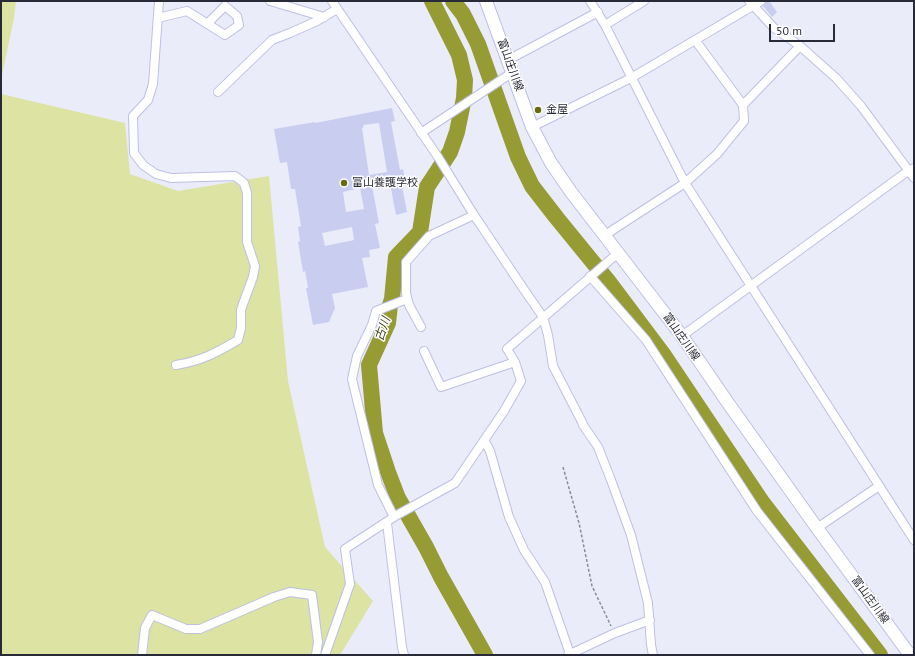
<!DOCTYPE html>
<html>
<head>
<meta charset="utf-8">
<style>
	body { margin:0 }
	#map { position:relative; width:915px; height:656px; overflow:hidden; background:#ebecfa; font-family:"PT Sans",sans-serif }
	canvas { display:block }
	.frame { position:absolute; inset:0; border:2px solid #292a37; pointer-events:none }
	.scale { position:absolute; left:769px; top:24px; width:66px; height:18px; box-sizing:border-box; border:2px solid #292a37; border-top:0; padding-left:5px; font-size:12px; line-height:14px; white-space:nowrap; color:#292a37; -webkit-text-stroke:3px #fff; paint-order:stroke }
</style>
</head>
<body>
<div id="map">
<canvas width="915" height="656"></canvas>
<div class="frame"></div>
<div class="scale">50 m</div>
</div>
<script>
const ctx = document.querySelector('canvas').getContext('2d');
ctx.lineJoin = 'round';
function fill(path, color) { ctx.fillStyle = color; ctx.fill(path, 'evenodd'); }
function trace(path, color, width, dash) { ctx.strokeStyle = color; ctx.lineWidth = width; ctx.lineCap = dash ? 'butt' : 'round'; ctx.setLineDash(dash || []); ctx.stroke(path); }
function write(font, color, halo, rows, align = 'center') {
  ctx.font = font + ' "PT Sans","Noto Sans JP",sans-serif'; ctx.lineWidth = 3; ctx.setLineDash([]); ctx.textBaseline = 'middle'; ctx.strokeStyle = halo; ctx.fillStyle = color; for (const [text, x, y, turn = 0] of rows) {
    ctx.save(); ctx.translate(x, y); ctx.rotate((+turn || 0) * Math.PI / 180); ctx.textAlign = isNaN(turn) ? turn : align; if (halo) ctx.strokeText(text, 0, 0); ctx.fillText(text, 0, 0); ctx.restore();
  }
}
fill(new Path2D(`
	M 1,1 L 16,1 L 14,18 L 1,80 Z
	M 1,94 L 125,123 L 130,174 L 178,191 L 269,176 L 288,381 L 325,547 L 373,601 L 340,655 L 1,655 Z`), '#dde3a2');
trace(new Path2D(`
	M 432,1 L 459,55 L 465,80 L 464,98 L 457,132 L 450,152 L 427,187 L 420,232 L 396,257 L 392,299 L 390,305 L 388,323 L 369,365 L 375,433 L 388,472 L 398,498 L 426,547 L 441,577 L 485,655
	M 453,1 L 463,14 L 478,44 L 518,157 L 532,186 L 556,217 L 609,282 L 663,354 L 762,502 L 880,655`), '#969b34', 16);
fill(new Path2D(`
	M 766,1 L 769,1 L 777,12 L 772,17 L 763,6 Z
	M 392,108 L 395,121 L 391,122 L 400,170 L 403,169 L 405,180 L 401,181 L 407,212 L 396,215 L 390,183 L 372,186 L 379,223 L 375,224 L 380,248 L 369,250 L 370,257 L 362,258 L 368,287 L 332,294 L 335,308 L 329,322 L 313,325 L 306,288 L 308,288 L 305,271 L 303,272 L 298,242 L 300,241 L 298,227 L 301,226 L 295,189 L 291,189 L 287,162 L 280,163 L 274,129 L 315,122 L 315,123 ZM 379,123 L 387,172 L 369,175 L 362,128 L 364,127 L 363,125 ZM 360,188 L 364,209 L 346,212 L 343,192 ZM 352,227 L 354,240 L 325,246 L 322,233 Z`), '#c9cdf0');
const street = new Path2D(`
	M 159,1 L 153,84 L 148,100 L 133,116 L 134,153 L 143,165 L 156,174 L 171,178 L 235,176 L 244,183 L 247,193 L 247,242 L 255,266 L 253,277 L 243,304 L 241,310 L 241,328 L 238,340 C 216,353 201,361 176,365
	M 270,1 L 324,17
	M 332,1 L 438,157 L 474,215 L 525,291 L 543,317 L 548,335 L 553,366 L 582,422 L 583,425 L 598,447 L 611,480 L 631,535 L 648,603 L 651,645 L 653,655
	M 590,1 L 605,25 L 685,183 L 914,540
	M 749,1 L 774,28 L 800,46 L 836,78 L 861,106 L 914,178
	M 158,18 L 187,11 L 225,35 L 239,25 L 237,16 L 225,6 L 207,24
	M 605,25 L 644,1
	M 695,40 L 743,105
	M 508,60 L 598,12
	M 218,92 L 272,40 L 290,33 L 317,21 L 337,9
	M 532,127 L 631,78 L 761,1
	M 421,133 L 513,72
	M 605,235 L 685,183 L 717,154 L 744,121 L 743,105 L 800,46
	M 590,276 L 646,340 L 757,511 L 870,655
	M 421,327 L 409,305 L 406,293 L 406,262 L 429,236 L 474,215
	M 682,336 L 908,171 L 914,168
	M 424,351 L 441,387 L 515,362
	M 484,440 L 490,451 L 509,517 L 524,550 L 545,582 L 570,654
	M 394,517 L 378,485 L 352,379 L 357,356 L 372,325 L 376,311 L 407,299
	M 387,523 L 402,647 L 404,655
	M 817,528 L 879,486
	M 142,655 L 145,628 L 152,615 L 186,629 L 200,629 L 274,597 L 290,592 L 312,595 L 318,642 L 316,655
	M 325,655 L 350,584 L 345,549 L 397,515 L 455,483 L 504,411 L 521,381 L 515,362 L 507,349 L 618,253
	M 568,655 L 615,633 L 650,620`);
const primary = new Path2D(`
	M 486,1 L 532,127 L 551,163 L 571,192 L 682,336 L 728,403 L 817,528 L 910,655`);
trace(street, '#bdc0e3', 10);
trace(primary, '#bdc0e3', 14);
trace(new Path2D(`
	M 563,467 L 579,523 L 592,586 L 611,626`), '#8a8b99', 1.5, [3, 2]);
trace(street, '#fff', 8);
trace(primary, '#fff', 12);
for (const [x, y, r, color] of [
	[538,110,4,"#686c0f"],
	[344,183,4,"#686c0f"]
]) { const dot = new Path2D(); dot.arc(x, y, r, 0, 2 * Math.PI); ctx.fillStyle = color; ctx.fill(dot); trace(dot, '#fff', 1.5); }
write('11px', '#292a37', '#fff', [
	["富山庄川線",510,65,70],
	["富山庄川線",681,337,55],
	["富山庄川線",870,600,54]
]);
write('11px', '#292a37', '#fff', [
	["金屋",546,110],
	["富山養護学校",352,183]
], 'left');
write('italic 12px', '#42441a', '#fff', [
	["古川",383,329,-71]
]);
</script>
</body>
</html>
